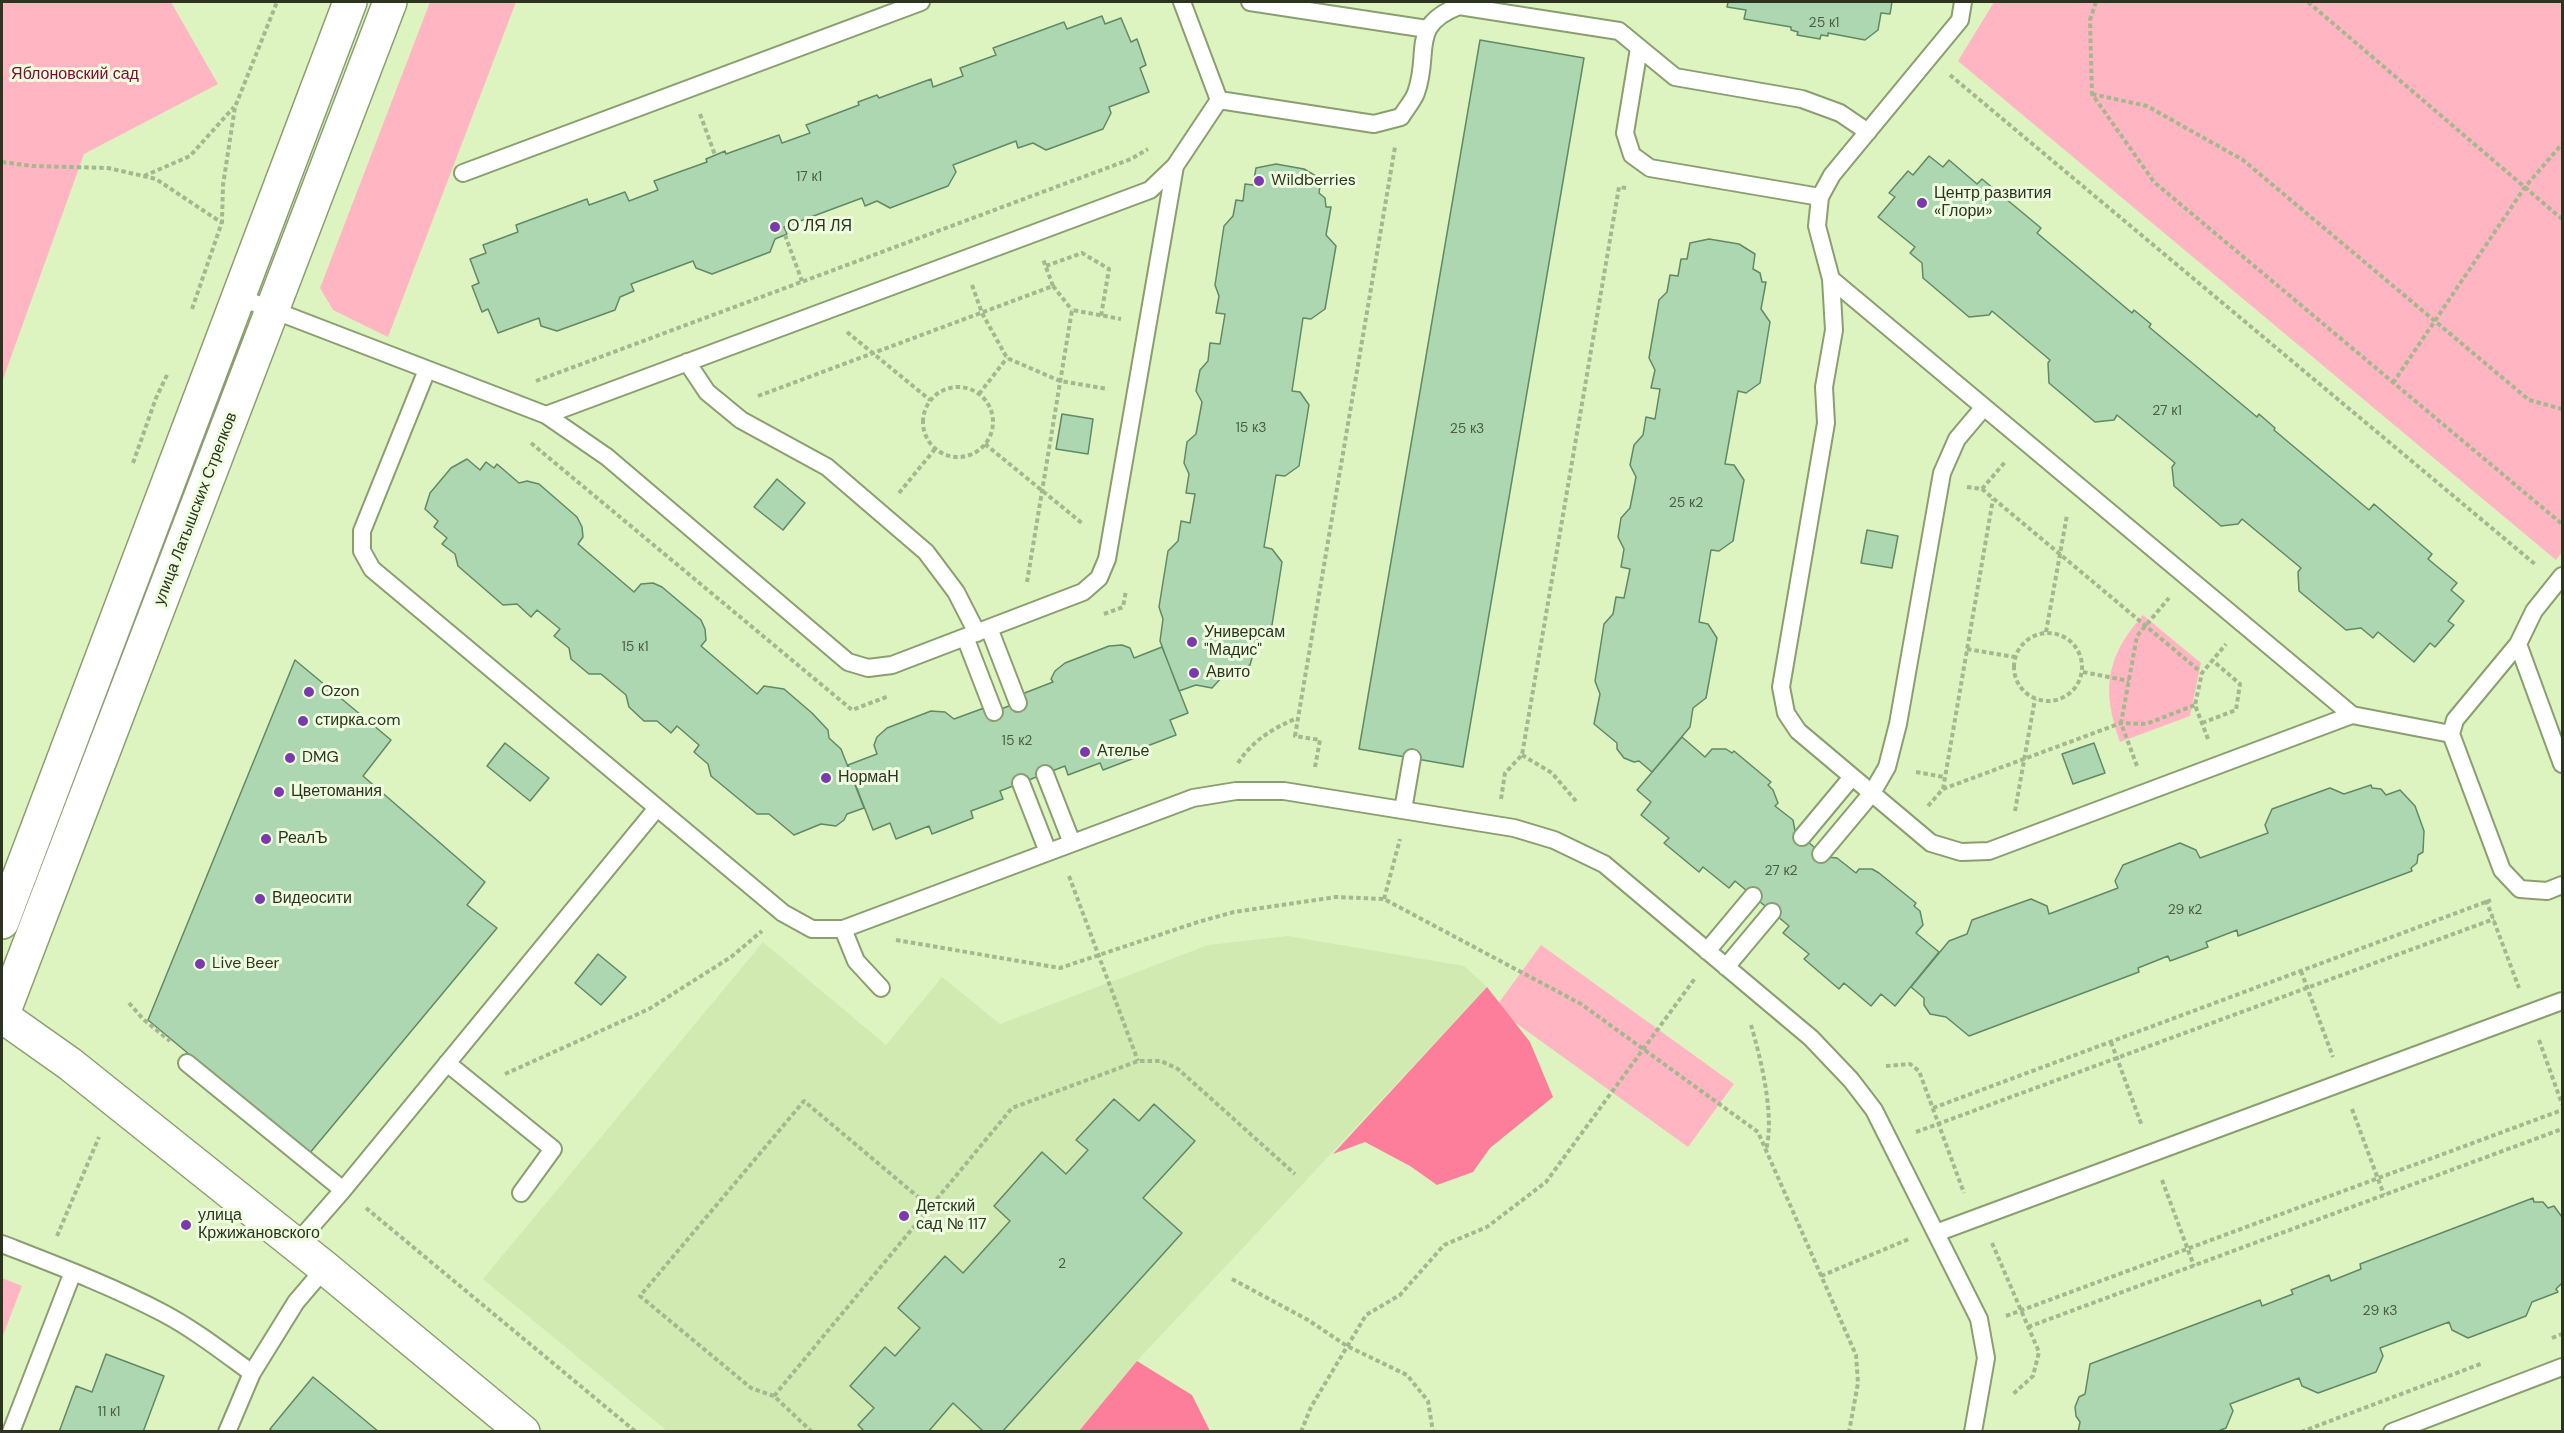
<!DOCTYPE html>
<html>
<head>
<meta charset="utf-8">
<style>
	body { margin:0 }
	#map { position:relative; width:2564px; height:1433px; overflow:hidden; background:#ddf4c1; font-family:"DM Sans",sans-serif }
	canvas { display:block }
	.frame { position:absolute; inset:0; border:3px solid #2c3420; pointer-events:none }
</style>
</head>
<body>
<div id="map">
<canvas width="2564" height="1433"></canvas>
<div class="frame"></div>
</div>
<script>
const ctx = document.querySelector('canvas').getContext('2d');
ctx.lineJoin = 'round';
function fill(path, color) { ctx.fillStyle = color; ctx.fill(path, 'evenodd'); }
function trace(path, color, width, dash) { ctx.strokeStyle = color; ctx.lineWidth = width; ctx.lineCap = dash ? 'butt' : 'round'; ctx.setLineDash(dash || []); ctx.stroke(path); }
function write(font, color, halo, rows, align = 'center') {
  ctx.font = font + ' "DM Sans",sans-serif'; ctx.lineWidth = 6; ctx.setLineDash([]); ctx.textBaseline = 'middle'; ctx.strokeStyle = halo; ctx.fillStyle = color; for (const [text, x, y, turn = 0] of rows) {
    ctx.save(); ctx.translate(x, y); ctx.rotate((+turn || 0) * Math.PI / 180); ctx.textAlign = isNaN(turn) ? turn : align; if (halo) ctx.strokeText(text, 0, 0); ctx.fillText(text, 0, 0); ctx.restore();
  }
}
fill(new Path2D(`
	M 1288,936 L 1464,966 L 1487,987 L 1137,1361 L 1079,1431 L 667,1431 L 483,1279 L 763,942 L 886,1045 L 942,977 L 1000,1024 L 1208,945 Z`), '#d1eab1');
fill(new Path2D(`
	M 2,2 L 171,2 L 218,84 L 84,154 L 2,382 Z
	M 430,2 L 516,2 L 388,337 L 333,310 L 320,288 Z
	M 1994,2 L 2562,2 L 2562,552 L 2556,560 L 1958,61 Z
	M 2143,615 L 2201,663 L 2190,716 L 2120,742 C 2101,689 2106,657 2143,615 Z
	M 1541,945 L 1734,1084 L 1688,1147 L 1495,1008 Z
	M 2,1278 L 22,1286 L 2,1338 Z`), '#ffb5c2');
fill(new Path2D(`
	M 1487,987 L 1530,1042 L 1553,1097 L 1490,1148 L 1473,1172 L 1437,1185 L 1410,1166 L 1365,1142 L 1333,1154 Z
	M 1137,1361 L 1192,1395 L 1210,1431 L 1079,1431 Z`), '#fc7e9a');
const building = new Path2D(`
	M 1728,2 L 1892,2 L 1890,14 L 1881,13 L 1878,30 L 1865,40 L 1828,33 L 1828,36 L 1821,35 L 1820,39 L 1797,35 L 1798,32 L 1791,30 L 1791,27 L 1744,19 L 1746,10 L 1727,7 Z
	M 1102,16 L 1105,24 L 1121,18 L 1131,42 L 1137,39 L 1146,65 L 1140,68 L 1149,92 L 1109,107 L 1111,113 L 1103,129 L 1046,150 L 1033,143 L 1018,148 L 1016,141 L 953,165 L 956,172 L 948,186 L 890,208 L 877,201 L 865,206 L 862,198 L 784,227 L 787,234 L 775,239 L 770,252 L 712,274 L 696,268 L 693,261 L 631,284 L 634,291 L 620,297 L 615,310 L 557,331 L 541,326 L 539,318 L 498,333 L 488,309 L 482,312 L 472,286 L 479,283 L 470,259 L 486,253 L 483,245 L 518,232 L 516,225 L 587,199 L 589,205 L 625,192 L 629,201 L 658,190 L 654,181 L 707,162 L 706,159 L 725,151 L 726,154 L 779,135 L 782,143 L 810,133 L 806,125 L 859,105 L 858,102 L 877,95 L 879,98 L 931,79 L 933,87 L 963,76 L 960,68 L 996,55 L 993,48 L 1064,22 L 1067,29 Z
	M 1480,40 L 1584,58 L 1463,767 L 1359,749 Z
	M 1929,156 L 1943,167 L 1949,160 L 1977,184 L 1982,179 L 2041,228 L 2037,233 L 2132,313 L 2134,310 L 2151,324 L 2149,327 L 2257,417 L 2259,414 L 2275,428 L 2274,430 L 2369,510 L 2374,504 L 2432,554 L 2428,559 L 2457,583 L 2451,590 L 2464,601 L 2448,621 L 2454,625 L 2435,647 L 2430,643 L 2414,662 L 2378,632 L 2373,638 L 2361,628 L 2346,630 L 2299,591 L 2298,572 L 2301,568 L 2242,519 L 2238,524 L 2221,526 L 2174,486 L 2172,467 L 2175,463 L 2117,415 L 2114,420 L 2095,422 L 2049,383 L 2048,363 L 2050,360 L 1992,311 L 1989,315 L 1969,317 L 1923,278 L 1922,263 L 1910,253 L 1915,247 L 1878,217 L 1895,197 L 1889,193 L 1908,171 L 1913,175 Z
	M 1276,164 L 1304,169 L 1321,179 L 1319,193 L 1325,198 L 1326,207 L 1331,207 L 1326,235 L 1336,246 L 1325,309 L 1311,319 L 1303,318 L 1292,391 L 1300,392 L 1309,405 L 1299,466 L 1285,476 L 1276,475 L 1264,547 L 1272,549 L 1282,562 L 1272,625 L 1259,633 L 1250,665 L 1223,676 L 1212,688 L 1196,685 L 1179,691 L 1160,641 L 1163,619 L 1159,607 L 1168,551 L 1178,541 L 1181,521 L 1190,523 L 1195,494 L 1186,493 L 1189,474 L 1184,463 L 1187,442 L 1196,434 L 1202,402 L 1196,391 L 1200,370 L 1208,361 L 1210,343 L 1220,344 L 1225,314 L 1216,313 L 1219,296 L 1215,285 L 1224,226 L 1233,216 L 1236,200 L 1243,201 L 1245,184 L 1253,185 L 1256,168 Z
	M 1709,239 L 1739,244 L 1755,254 L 1753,269 L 1760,273 L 1762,282 L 1766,282 L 1761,309 L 1770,322 L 1760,383 L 1746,393 L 1738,391 L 1725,464 L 1734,465 L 1744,480 L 1733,541 L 1719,551 L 1711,550 L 1699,622 L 1708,624 L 1717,638 L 1706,698 L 1693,708 L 1690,727 L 1652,772 L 1639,761 L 1634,762 L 1624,758 L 1617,749 L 1617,743 L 1594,724 L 1600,694 L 1595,681 L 1604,624 L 1613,614 L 1616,597 L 1624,598 L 1630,569 L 1621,567 L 1624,549 L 1618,537 L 1621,518 L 1630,508 L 1636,477 L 1630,465 L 1634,445 L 1643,435 L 1646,417 L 1655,419 L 1660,389 L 1651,388 L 1655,370 L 1649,358 L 1659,300 L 1667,292 L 1670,275 L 1678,276 L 1681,259 L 1687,259 L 1690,243 Z
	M 1062,414 L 1093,419 L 1088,454 L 1056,449 Z
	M 467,459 L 480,470 L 486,462 L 494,468 L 497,464 L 519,483 L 527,481 L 539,484 L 577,517 L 582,527 L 583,537 L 578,544 L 634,592 L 641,584 L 653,583 L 662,587 L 701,620 L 705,629 L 706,640 L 701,646 L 757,694 L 764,686 L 784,689 L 812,713 L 828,730 L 829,738 L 841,749 L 864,808 L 847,814 L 844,820 L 836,826 L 821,824 L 794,835 L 769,814 L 757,814 L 711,776 L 708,764 L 694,752 L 699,745 L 677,726 L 671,733 L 657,721 L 644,721 L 629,707 L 626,695 L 601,674 L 589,674 L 571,659 L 569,648 L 554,636 L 560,629 L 537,610 L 531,617 L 517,604 L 503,605 L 458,566 L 455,554 L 442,544 L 447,538 L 434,527 L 438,521 L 425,509 L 430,493 L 451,468 Z
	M 777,479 L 805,503 L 783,530 L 754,507 Z
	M 1867,530 L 1898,536 L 1892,568 L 1861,563 Z
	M 1122,645 L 1130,648 L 1134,658 L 1162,647 L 1188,713 L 1170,720 L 1176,735 L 1142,748 L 1145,754 L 1103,770 L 1100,763 L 1068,775 L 1065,766 L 1000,791 L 1003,799 L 971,811 L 973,818 L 932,834 L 929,826 L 896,839 L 890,823 L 873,830 L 848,765 L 877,754 L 874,745 L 877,737 L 887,728 L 931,711 L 945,712 L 954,719 L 984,708 L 986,715 L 1024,700 L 1022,694 L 1053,682 L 1051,679 L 1055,671 L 1065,663 L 1109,646 Z
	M 295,660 L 391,740 L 363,776 L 485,882 L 467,905 L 497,928 L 309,1154 L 148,1020 Z
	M 1682,737 L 1705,757 L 1712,749 L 1726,749 L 1732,753 L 1734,751 L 1771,782 L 1768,785 L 1773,790 L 1778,803 L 1775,806 L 1793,820 L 1795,831 L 1826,857 L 1837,858 L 1856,873 L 1859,869 L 1872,869 L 1879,873 L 1916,903 L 1914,906 L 1920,911 L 1923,925 L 1916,933 L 1939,952 L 1895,1006 L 1881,994 L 1871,1006 L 1844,983 L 1839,989 L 1804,959 L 1809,954 L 1783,933 L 1789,926 L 1735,881 L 1729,888 L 1703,867 L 1699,872 L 1664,843 L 1669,838 L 1641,815 L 1651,802 L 1637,790 Z
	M 505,743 L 549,778 L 530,801 L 487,766 Z
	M 2094,743 L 2105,773 L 2073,784 L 2062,754 Z
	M 2371,785 L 2372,788 L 2381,789 L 2386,795 L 2400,790 L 2415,806 L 2424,831 L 2423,852 L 2418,855 L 2417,863 L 2411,868 L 2412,871 L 2238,936 L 2237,930 L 2206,942 L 2208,947 L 2170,961 L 2168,956 L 2138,968 L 2139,972 L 1969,1036 L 1946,1017 L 1930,1014 L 1924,1005 L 1924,998 L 1911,987 L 1949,941 L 1967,934 L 1972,920 L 2031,899 L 2047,906 L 2049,914 L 2118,888 L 2115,881 L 2123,865 L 2180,843 L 2196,850 L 2200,858 L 2268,833 L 2265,825 L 2272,809 L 2330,788 L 2344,794 Z
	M 598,954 L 626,977 L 601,1005 L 575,983 Z
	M 1114,1099 L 1139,1121 L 1154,1104 L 1195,1141 L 1143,1198 L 1182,1233 L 1002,1432 L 984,1432 L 953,1403 L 928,1432 L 865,1432 L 858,1425 L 874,1408 L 850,1386 L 885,1347 L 895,1356 L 920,1328 L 898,1308 L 945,1256 L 963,1273 L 1010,1221 L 994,1206 L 1042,1152 L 1066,1174 L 1088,1150 L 1076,1140 Z
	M 2533,1198 L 2534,1202 L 2543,1202 L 2548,1208 L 2554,1206 L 2562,1217 L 2562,1283 L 2556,1289 L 2558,1292 L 2532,1302 L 2526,1316 L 2468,1338 L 2452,1330 L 2449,1322 L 2380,1348 L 2383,1356 L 2376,1372 L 2318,1393 L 2302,1386 L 2299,1378 L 2230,1404 L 2233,1411 L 2226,1428 L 2216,1432 L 2078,1432 L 2080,1422 L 2076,1416 L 2075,1407 L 2079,1397 L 2085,1394 L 2090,1364 L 2260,1300 L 2262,1306 L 2293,1294 L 2291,1290 L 2329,1275 L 2331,1281 L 2361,1269 L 2360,1264 Z
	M 106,1354 L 164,1376 L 143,1432 L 59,1432 L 76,1386 L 92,1392 Z
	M 313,1377 L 379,1432 L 273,1432 L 270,1429 Z`);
fill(building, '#acd7b0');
trace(building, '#618965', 1.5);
const lane = new Path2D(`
	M 1182,2 L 1219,100
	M 1250,2 L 1427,29
	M 1963,2 L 1960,20 L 1832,175 L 1820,197 L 1817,226 L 1831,279 L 1834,330 L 1824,387 L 1826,423 L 1781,687 L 1786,713 L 1798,731 L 1931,843 L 1961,852 L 1989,851 L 2352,715
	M 1639,48 L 1625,133 L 1632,155 L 1650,168 L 1820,197
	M 463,173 L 921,2
	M 1831,279 L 2352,715 L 2451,734
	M 239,297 L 546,415 L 607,457 L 848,662 L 868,668 L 892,665 L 1083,592 L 1099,578 L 1107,559 L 1175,166
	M 687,362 L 707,392 L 741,420 L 827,467 L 926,552 L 956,592 L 977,633
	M 427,370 L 362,531 L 362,551 L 372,569 L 783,913 L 812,929 L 843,929 L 1193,798 L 1236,791 L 1284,791 L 1514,828 L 1554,840 L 1604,864 L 1811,1038 L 1851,1080 L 1874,1110 L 1979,1319 L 1986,1358 L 1973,1432
	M 546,415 L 1150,190 L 1175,166 L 1219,100 L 1374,124 L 1401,117 C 1405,110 1413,101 1416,93 C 1431,52 1408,26 1459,6 L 1619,31 L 1675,77 L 1802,99 L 1840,113 L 1868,132
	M 2562,576 L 2534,611 L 2518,644 L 2455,720 L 2451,734 L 2502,870 L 2520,889 L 2547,891 L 2562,885
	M 989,628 L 1018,703
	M 965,637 L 994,712
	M 2518,644 L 2562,764
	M 1045,774 L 1072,843
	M 1021,783 L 1048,852
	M 1403,810 L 1412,758
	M 1802,837 L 1852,777
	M 1821,854 L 1872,793 L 1887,767 L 1898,724 L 1942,473 L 1957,439 L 1984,407
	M 843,929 L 856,961 L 881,988
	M 1707,951 L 1753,896
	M 1726,967 L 1772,912
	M 187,1063 L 343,1190
	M 447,1063 L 553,1149 L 521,1193
	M 1936,1233 L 2562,1001
	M 2,1244 C 56,1265 112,1286 163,1313 C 195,1330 223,1352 252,1373
	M 295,1245 L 343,1190 L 657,808
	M 11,1432 L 73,1272
	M 227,1432 L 252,1373 L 296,1302 L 325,1268
	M 2392,1432 L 2562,1367`);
const secondary = new Path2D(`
	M 2,922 L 350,2
	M 2,1016 L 390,2
	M 2,1016 L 70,1064 L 325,1268 L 523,1432`);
trace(lane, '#8a9f6f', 20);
trace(secondary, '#8a9f6f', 36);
trace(new Path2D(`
	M 2096,2 L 2090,20 L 2092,94 L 2154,182 L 2562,524
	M 2308,2 L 2562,219
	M 1950,75 L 2536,565
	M 2092,94 L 2147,106 L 2243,160 L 2529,400 L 2562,409
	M 700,114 L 715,155
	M 2,162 L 32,166 L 108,168 L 156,179 L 222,223
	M 144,176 L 190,156 L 234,107
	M 785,235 L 802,281
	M 1046,266 L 1082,253 L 1109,269 L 1101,316
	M 972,285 L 982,313 L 1007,358 L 1060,381 L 1108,389
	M 1053,286 L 1072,310
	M 192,309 L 222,222 L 223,185 L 235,107 L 277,2
	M 847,332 L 930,400
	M 536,381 L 1131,159 L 1148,149
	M 2393,383 L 2525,187 L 2562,144
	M923 422a35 35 0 1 1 70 0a35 35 0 1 1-70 0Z
	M 979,394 L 1007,358
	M 758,396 L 1053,286 L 1043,259
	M 531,443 L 852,710 L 889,696
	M 985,444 L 1083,524
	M 133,463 L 156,398 L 167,375
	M 1967,487 L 1982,489 L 2202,673
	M 1982,489 L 2005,462
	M 899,493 L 935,449
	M 1027,582 L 1072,310 L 1121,319
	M 1104,614 L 1123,607 L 1126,590
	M 2046,632 L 2067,515
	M2014 667a34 34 0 1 1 68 0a34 34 0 1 1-68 0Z
	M 1967,649 L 2015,657
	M 2083,672 L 2129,681
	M 2202,723 L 2236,710 L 2240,684 L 2212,660
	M 2208,739 L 2195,705 L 2202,673 L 2226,644
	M 1522,755 L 1552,773 L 1576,801
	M 1238,763 C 1253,740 1272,729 1297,718
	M 2137,766 L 2121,723 L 2137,636 L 2169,598
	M 1315,767 L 1320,740 L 1295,736 L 1395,147
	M 1916,772 L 1944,777
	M 1943,789 L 1993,499
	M 1501,799 L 1505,773 L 1522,755 L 1619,187 L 1626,188
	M 1928,806 L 1943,789 L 2121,723 L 2146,724 L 2195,705
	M 2015,811 L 2035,699
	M 1069,876 L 1138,1061
	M 1384,899 L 1400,839
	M 2486,900 L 2519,988
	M 896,940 L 1060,968 L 1198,922 L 1234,912 L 1336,897 L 1384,899 L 1581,1004 L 1758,1132 L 1856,1355 L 1858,1383 L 1849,1432
	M 2301,971 L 2333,1057
	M 129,1003 L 143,1019 L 170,1041
	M 1751,1025 C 1761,1059 1775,1116 1766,1150
	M 2539,1040 L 2562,1104
	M 2111,1042 L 2142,1126
	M 1886,1066 L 1910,1064 L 1919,1071 L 1964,1193
	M 505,1074 L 649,1009 L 731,957 L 762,931
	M 1933,1108 L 2491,900
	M 2352,1109 L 2384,1195
	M 1916,1132 L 2494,919
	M 2162,1180 L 2194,1266
	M 366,1208 L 636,1432
	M 57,1236 L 99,1137
	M 1992,1243 L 2039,1352 L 2033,1376 L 2013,1394
	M 1821,1276 L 1909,1239
	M 1232,1279 L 1308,1320 L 1347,1346 L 1407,1375 L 1428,1401 L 1433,1432
	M 2006,1316 L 2562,1110
	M 2028,1327 L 2562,1129
	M 2552,1338 L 2562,1334
	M 774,1396 L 751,1388 L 640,1296 L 804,1101 L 930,1207
	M 812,1432 L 774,1396 L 1012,1108 L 1138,1061 L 1161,1061 L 1178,1069 L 1295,1174
	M 1301,1432 L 1311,1407 L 1366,1315 L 1400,1295 L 1444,1245 L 1487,1227 L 1546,1182 L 1696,977
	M 2301,1432 L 2483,1363`), '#a5b78e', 4, [4.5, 3]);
trace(lane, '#fff', 16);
trace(secondary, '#fff', 33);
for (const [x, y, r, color] of [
	[1259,181,6,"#7c39ad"],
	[1922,203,6,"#7c39ad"],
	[775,227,6,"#7c39ad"],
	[1192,642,6,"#7c39ad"],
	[1194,673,6,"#7c39ad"],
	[309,692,6,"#7c39ad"],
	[303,721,6,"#7c39ad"],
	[1085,752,6,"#7c39ad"],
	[290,758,6,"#7c39ad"],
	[826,778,6,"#7c39ad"],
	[279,792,6,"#7c39ad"],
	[266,839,6,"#7c39ad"],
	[260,899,6,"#7c39ad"],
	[200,964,6,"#7c39ad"],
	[904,1216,6,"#7c39ad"],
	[186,1225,6,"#7c39ad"]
]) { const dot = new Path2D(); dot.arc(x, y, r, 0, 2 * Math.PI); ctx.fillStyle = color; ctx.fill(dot); trace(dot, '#effddf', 2); }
write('14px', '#4c5d44', null, [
	["25 к1",1824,23],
	["17 к1",809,177],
	["27 к1",2167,411],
	["15 к3",1251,428],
	["25 к3",1467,429],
	["25 к2",1686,503],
	["15 к1",635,647],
	["15 к2",1017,741],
	["27 к2",1781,871],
	["29 к2",2185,910],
	["2",1062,1264],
	["29 к3",2380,1311],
	["11 к1",109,1412]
]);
write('16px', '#810c38', '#effddf', [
	["Яблоновский сад",75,75]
]);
write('16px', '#2c3420', '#effddf', [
	["Wildberries",1271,181],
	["Центр развития",1934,194],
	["«Глори»",1934,212],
	["О ЛЯ ЛЯ",787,227],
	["Универсам",1204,633],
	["\"Мадис\"",1204,651],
	["Авито",1206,673],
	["Ozon",321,692],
	["стирка.com",315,721],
	["Ателье",1097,752],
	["DMG",302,758],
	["НормаН",838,778],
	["Цветомания",291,792],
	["РеалЪ",278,839],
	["Видеосити",272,899],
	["Live Beer",212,964],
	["Детский",916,1207],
	["сад № 117",916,1225],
	["улица",198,1216],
	["Кржижановского",198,1234]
], 'left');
write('16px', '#2c3420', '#effddf', [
	["улица Латышских Стрелков",196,509,-69]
]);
</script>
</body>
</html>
